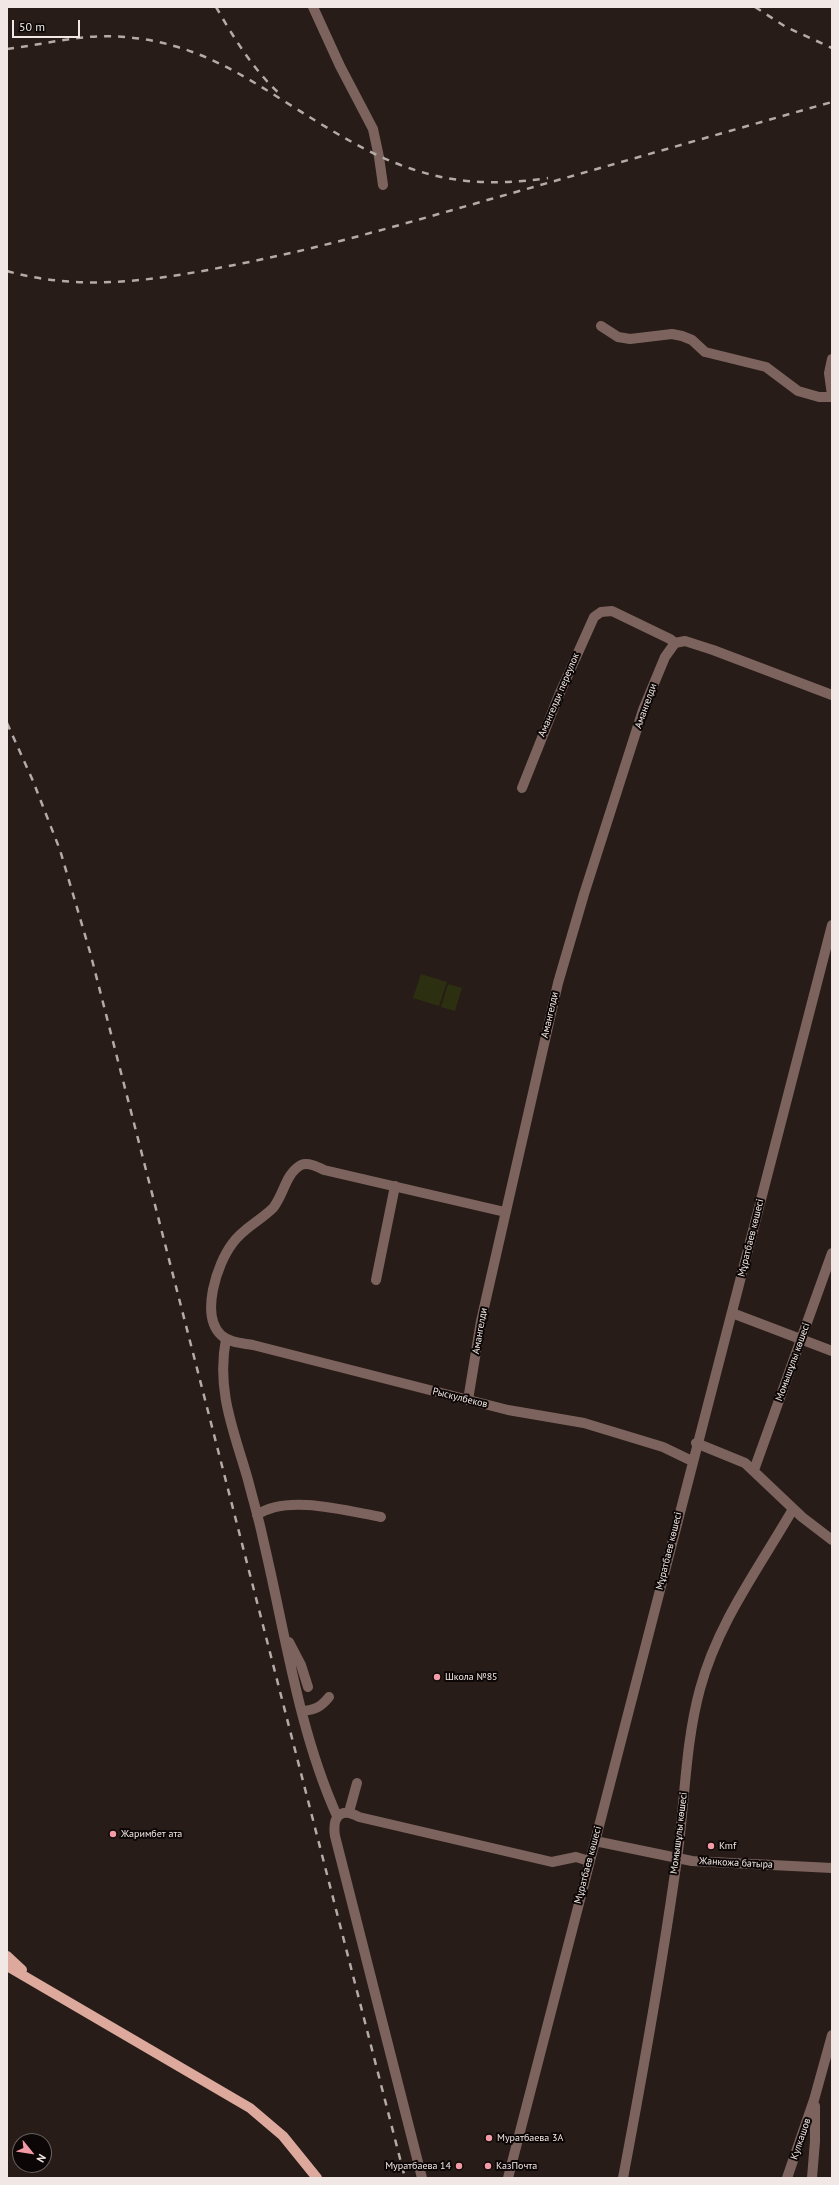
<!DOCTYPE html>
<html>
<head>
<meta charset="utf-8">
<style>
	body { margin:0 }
	#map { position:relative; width:839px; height:2185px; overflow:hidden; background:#271c17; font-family:"PT Sans",sans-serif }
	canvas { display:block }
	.frame { position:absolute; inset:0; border:8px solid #f1e8e5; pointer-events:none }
	.north { position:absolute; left:12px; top:2133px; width:40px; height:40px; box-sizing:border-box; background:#0c0706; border:1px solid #68615f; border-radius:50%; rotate:120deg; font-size:11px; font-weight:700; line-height:16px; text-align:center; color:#f1e8e5 }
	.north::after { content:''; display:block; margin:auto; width:14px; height:18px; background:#f39aa7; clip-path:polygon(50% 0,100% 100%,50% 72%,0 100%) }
	.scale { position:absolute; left:12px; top:20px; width:68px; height:18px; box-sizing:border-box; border:2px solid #f1e8e5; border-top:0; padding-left:5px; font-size:12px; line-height:14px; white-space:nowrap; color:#f1e8e5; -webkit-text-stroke:3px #0c0706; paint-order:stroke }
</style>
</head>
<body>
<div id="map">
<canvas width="839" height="2185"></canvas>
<div class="frame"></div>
<div class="north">N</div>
<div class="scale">50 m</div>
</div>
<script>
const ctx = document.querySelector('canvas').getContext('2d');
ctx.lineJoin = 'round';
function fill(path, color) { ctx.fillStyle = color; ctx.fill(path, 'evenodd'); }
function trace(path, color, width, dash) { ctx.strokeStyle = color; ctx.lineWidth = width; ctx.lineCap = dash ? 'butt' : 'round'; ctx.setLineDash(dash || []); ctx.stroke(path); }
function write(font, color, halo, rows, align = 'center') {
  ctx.font = font + ' "PT Sans",sans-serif'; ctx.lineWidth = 4; ctx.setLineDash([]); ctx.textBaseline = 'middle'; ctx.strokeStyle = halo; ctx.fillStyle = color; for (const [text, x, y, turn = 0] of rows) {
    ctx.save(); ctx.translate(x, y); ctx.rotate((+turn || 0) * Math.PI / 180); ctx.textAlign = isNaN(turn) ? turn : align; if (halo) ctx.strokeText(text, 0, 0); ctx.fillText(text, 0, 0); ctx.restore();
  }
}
fill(new Path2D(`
	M 421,974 L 447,982 L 439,1006 L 413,998 Z
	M 448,984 L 462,988 L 455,1011 L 441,1007 Z`), '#2c2f10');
trace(new Path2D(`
	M 313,7 L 340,66 L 373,129 L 379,157 L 383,185
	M 601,326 L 618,337 L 630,339 L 672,334 L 682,336 L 692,340 L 705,352 L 766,367 L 798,391 L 819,397 L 832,397
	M 832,359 L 829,373 L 832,395
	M 675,643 L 685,641 L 713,650 L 832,695
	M 522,788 L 559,695 L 594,617 L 601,612 L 612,611 L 670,639 L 675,643
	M 505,1212 L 324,1170 C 318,1167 308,1162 301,1165 C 285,1174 284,1195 273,1208 C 260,1221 242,1229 232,1244 C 217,1264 200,1315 221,1335 C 230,1343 242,1343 253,1345 L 508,1410 L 584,1423 L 663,1447 L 692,1461
	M 376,1280 L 395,1186
	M 732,1313 L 832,1351
	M 226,1339 C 216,1391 234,1431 248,1480 C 253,1500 259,1519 263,1539 C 285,1631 298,1729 337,1816
	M 468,1400 L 481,1321 L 558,983 L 584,894 L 643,710 L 665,657 L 675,643
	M 696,1443 L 745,1463 L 802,1517 L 832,1540
	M 754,1470 L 832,1253
	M 257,1515 C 287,1494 347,1511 381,1517
	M 289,1642 L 301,1665 L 308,1687
	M 302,1711 C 315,1710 321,1707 329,1697
	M 349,1812 L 357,1783
	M 595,1841 L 692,1861 L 832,1868
	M 422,2178 L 335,1836 C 332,1816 341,1807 359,1817 L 552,1862 L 576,1857 L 589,1861
	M 508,2178 L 832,925
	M 623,2178 C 643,2072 662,1966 677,1859 C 685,1803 685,1744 700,1689 C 718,1622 759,1568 793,1509
	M 787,2178 L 814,2100 L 832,2035
	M 812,2178 L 815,2141 L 815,2106`), '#7d635e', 10);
trace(new Path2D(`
	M 7,1956 L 22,1970
	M 7,1966 L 250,2108 L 283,2136 L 317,2178`), '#dda99d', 10);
trace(new Path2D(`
	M 216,7 C 234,38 254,71 281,95
	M 755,7 L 786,27 L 832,48
	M 7,49 C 31,46 54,41 78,38 C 110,34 144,37 174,46 C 214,57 249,79 284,101 C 376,159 434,195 548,178
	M 7,271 C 84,293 163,279 239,264 C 326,247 407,223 491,199 C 605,167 718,134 832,102
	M 7,723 L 33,781 L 60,850 L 90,952 L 405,2178`), '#b4aaa7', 2.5, [7, 7]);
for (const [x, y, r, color] of [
	[437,1677,4,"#f39aa7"],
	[113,1834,4,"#f39aa7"],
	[711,1846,4,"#f39aa7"],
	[489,2138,4,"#f39aa7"],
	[459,2166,4,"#f39aa7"],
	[488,2166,4,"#f39aa7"]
]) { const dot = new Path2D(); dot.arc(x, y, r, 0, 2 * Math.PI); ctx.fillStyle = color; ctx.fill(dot); trace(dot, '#0c0706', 1.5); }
write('10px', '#f1e8e5', '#0c0706', [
	["Амангелди переулок",559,695,-67],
	["Амангелди",646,706,-70],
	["Амангелди",550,1015,-77],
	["Мұратбаев көшесі",751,1238,-76],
	["Амангелди",480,1331,-80],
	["Момышұлы көшесі",793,1362,-70],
	["Рыскулбеков",460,1398,14],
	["Мұратбаев көшесі",669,1551,-76],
	["Момышұлы көшесі",679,1833,-83],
	["Жанкожа батыра",736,1863,3],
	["Мұратбаев көшесі",588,1865,-75],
	["Кулкашов",801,2139,-71]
]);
write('10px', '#f1e8e5', '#0c0706', [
	["Школа №85",445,1677],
	["Жаримбет ата",121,1834],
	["Kmf",719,1846],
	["Муратбаева 3А",497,2138],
	["Муратбаева 14",451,2166,"right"],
	["КазПочта",496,2166]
], 'left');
</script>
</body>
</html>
